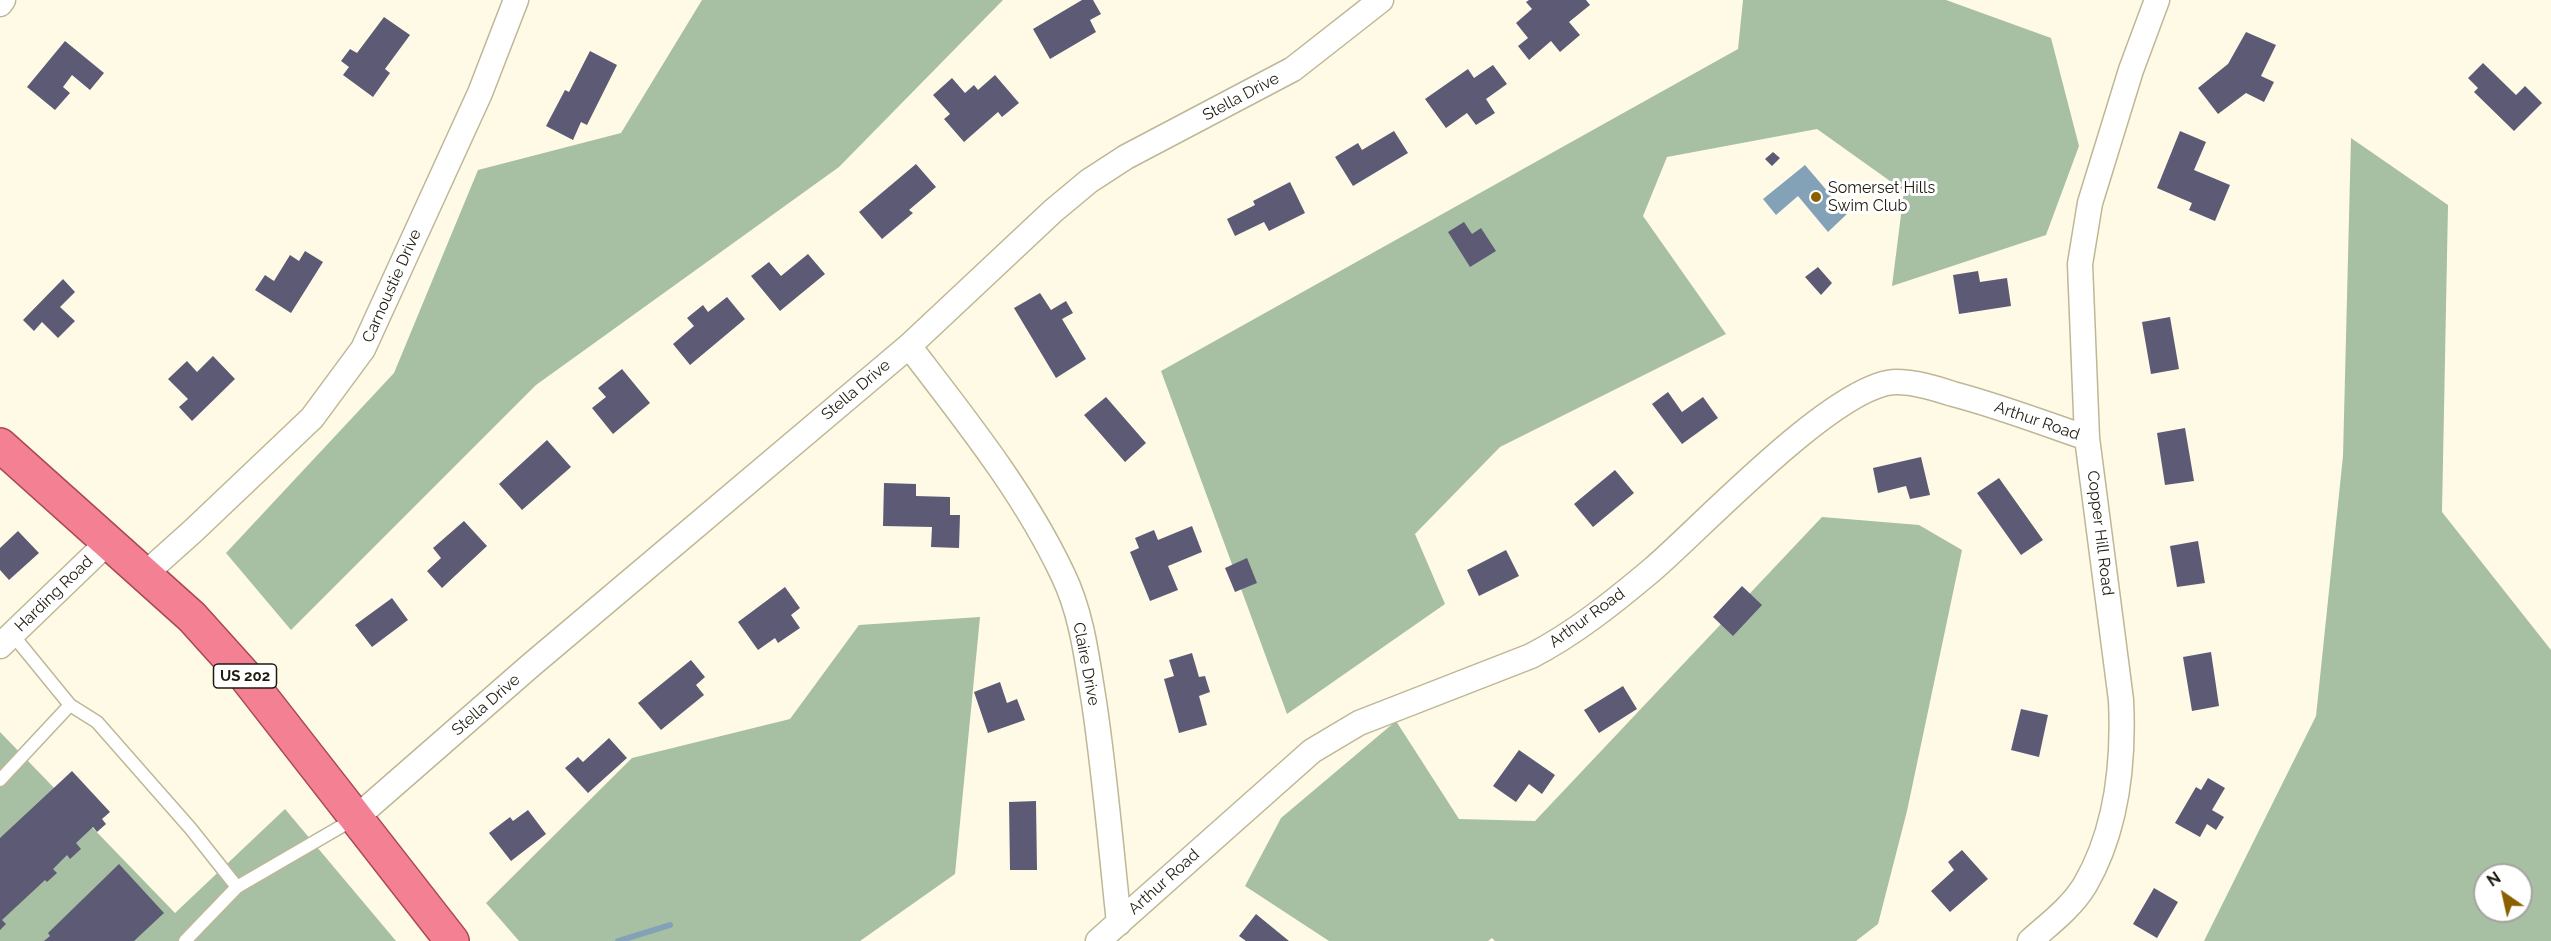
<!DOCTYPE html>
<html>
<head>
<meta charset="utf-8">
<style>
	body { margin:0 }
	#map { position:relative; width:2551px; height:941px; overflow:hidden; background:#fffae6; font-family:Raleway,sans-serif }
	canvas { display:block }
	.north { position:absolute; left:2473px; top:863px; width:60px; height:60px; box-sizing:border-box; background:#fff; border:2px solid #a5a49f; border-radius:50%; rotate:326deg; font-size:16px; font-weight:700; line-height:24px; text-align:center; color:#1e1b0f }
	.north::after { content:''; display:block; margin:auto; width:21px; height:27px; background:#8b6002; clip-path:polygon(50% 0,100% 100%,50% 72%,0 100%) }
</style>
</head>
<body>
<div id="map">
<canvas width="2551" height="941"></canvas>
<div class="north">N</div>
</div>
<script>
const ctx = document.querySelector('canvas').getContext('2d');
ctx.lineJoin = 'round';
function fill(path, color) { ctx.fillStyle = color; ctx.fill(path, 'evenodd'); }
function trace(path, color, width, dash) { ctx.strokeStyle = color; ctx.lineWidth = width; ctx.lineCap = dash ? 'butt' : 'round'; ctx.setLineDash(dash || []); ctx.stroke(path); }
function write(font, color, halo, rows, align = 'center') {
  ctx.font = font + ' Raleway,sans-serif'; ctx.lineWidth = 6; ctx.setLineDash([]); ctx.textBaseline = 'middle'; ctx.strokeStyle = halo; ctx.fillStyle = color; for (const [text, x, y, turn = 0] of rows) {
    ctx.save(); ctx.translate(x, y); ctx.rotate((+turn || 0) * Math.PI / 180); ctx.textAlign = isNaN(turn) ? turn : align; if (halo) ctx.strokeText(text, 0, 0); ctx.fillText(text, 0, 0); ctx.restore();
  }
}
fill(new Path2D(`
	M 702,0 L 1003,0 L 839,167 L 536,385 L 291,630 L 226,553 L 394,373 L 478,170 L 621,133 Z
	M 1743,0 L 1946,0 L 2051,38 L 2079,146 L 2046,235 L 1892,286 L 1904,191 L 1817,129 L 1667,157 L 1643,216 L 1726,334 L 1500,447 L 1415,534 L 1445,604 L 1287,714 L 1161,371 L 1738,49 Z
	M 2351,138 L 2448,205 L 2442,512 L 2551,650 L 2551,941 L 2204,941 L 2316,716 L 2343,456 ZM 2485,875 L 2521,875 L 2521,911 L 2485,911 Z
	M 1822,517 L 1919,525 L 1962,550 L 1907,811 L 1878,924 L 1856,941 L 1495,941 L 1492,938 L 1488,941 L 1329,941 L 1245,886 L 1281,818 L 1396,721 L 1459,819 L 1535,821 Z
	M 980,617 L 955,874 L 860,941 L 519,941 L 486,903 L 632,758 L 790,719 L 859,625 Z
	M 0,732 L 175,913 L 285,809 L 396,941 L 0,941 Z`), '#a7bfa3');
fill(new Path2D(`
	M 1805,165 L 1847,214 L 1828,232 L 1798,196 L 1776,215 L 1763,199 Z`), '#83a2b7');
trace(new Path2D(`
	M 618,941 L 670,925`), '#83a2b7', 6);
fill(new Path2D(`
	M 1082,0 L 1093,0 L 1101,14 L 1090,20 L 1096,32 L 1050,59 L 1033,29 Z
	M 1529,0 L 1586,0 L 1590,5 L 1569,22 L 1580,35 L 1560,52 L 1551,41 L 1529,60 L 1518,46 L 1528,38 L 1516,23 L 1532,9 L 1526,2 Z
	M 384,17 L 410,35 L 385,69 L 390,73 L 373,97 L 343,75 L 349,67 L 341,61 L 350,49 L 357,53 Z
	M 2246,32 L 2276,45 L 2261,76 L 2274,82 L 2264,102 L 2246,93 L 2218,114 L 2198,88 L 2228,64 Z
	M 65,41 L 104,73 L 90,90 L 72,75 L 63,87 L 70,93 L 55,110 L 27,87 Z
	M 590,51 L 617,65 L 587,125 L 581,122 L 573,140 L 546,126 L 565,90 L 569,92 Z
	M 2483,63 L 2516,95 L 2525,86 L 2542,103 L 2514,131 L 2474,92 L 2478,88 L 2468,78 Z
	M 1493,65 L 1507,84 L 1486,99 L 1495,113 L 1476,125 L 1467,113 L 1446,128 L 1425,99 L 1468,69 L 1474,78 Z
	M 995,75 L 1019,103 L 1002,117 L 998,112 L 964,142 L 944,119 L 950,114 L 933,95 L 952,78 L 965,93 L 974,85 L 978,90 Z
	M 1394,131 L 1408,153 L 1353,186 L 1335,157 L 1358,143 L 1362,150 Z
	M 2180,131 L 2206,142 L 2194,170 L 2230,185 L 2215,221 L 2189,210 L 2192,203 L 2157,188 Z
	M 1773,152 L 1780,158 L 1772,166 L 1765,159 Z
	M 916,164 L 936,187 L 909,210 L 913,213 L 882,239 L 859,212 Z
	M 1290,182 L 1305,213 L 1269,231 L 1264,222 L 1235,236 L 1227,219 L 1255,205 L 1253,201 Z
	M 1464,222 L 1472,234 L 1481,228 L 1496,251 L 1470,267 L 1448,232 Z
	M 305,251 L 323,262 L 291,313 L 255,290 L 265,275 L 274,281 L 290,255 L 299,261 Z
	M 808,254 L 825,274 L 780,311 L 751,276 L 769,262 L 781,276 Z
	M 1818,267 L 1832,283 L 1821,295 L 1805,277 Z
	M 1978,271 L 1980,282 L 2007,278 L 2011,306 L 1959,314 L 1953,275 Z
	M 63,279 L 75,292 L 60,307 L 75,321 L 58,338 L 42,322 L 34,331 L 23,320 Z
	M 1040,293 L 1051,310 L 1066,301 L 1073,313 L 1062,319 L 1086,359 L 1056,378 L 1014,308 Z
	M 727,297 L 745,319 L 690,365 L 673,344 L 694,326 L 687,318 L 703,305 L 708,312 Z
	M 2170,317 L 2179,369 L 2151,374 L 2142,322 Z
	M 213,356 L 235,379 L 192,421 L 179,407 L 188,399 L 168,379 L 187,361 L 197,372 Z
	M 622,369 L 650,403 L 613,434 L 592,408 L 606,397 L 598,388 Z
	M 1668,392 L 1682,412 L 1703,397 L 1718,418 L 1682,444 L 1652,404 Z
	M 1106,397 L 1146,443 L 1125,462 L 1084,415 Z
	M 2185,428 L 2194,481 L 2165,485 L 2157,433 Z
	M 547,440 L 571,467 L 522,510 L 499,484 Z
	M 1921,457 L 1930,495 L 1910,499 L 1906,486 L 1878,493 L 1873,468 Z
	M 1615,470 L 1634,493 L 1593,527 L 1574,504 Z
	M 1999,478 L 2043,540 L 2021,555 L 1977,493 Z
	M 884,483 L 916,484 L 916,496 L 950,497 L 950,515 L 960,515 L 959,548 L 931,547 L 932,527 L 883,526 Z
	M 464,521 L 487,546 L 442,588 L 427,571 L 441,558 L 433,548 Z
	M 1192,526 L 1202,552 L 1168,566 L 1178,590 L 1150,601 L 1130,552 L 1139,548 L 1135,538 L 1154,530 L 1158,540 Z
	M 18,531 L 39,553 L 9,580 L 0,570 L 0,548 Z
	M 2198,541 L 2205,583 L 2177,587 L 2170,546 Z
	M 1506,550 L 1519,576 L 1479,596 L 1467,570 Z
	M 1247,558 L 1257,583 L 1235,592 L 1225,568 Z
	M 1742,586 L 1762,605 L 1733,636 L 1713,617 Z
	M 785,587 L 800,608 L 791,615 L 800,628 L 778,643 L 775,638 L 758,650 L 738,622 Z
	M 392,598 L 408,620 L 372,647 L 355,625 Z
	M 2211,652 L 2219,706 L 2192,711 L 2183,657 Z
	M 1192,653 L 1199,677 L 1205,676 L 1210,692 L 1199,696 L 1207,725 L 1179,733 L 1164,679 L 1174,676 L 1169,660 Z
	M 691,660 L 705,677 L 696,685 L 704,695 L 661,730 L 638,703 Z
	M 1000,682 L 1007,703 L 1017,699 L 1025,720 L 988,733 L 974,692 Z
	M 1623,686 L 1637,709 L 1599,733 L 1584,710 Z
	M 2021,709 L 2048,715 L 2039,757 L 2011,750 Z
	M 609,738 L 627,758 L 588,793 L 565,768 L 578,757 L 583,762 Z
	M 1519,750 L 1555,775 L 1542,794 L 1529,784 L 1516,802 L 1493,786 Z
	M 72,771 L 110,812 L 102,819 L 106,824 L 97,832 L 93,827 L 76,843 L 81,849 L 70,859 L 67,855 L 53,869 L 57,873 L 47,882 L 45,880 L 2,920 L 6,924 L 0,930 L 0,838 Z
	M 2208,778 L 2225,788 L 2212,810 L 2224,817 L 2216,830 L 2207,824 L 2200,837 L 2175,823 L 2196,787 L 2201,790 Z
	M 1036,801 L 1037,870 L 1010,870 L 1009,802 Z
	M 528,810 L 546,834 L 511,861 L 489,833 L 510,817 L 513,821 Z
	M 1962,850 L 1988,879 L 1950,912 L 1931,891 L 1954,870 L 1948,862 Z
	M 119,864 L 164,913 L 134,941 L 44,941 L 50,936 L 48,933 Z
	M 2154,888 L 2178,902 L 2157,938 L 2133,924 Z
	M 1256,914 L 1289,941 L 1246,941 L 1239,936 Z`), '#5d5a76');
const service = new Path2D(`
	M 12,634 L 70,705 L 97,722 L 191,829 L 237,887 L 354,819
	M 0,780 L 70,705
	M 185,941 L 237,887`);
const minor = new Path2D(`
	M 0,4 L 3,0
	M 909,346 C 964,418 1024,492 1063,575 C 1082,614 1087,659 1094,702 C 1105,775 1111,849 1119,923
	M 145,574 L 193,531 L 312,418 L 363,349 L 480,93 L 516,0
	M 0,646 L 108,542
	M 357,817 L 530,666 L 909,346 L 1053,211 L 1089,181 L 1126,157 L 1293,69 L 1381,0
	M 1098,941 L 1312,751 L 1359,723 L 1531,656 C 1574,634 1615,601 1653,569 C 1702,527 1836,383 1896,382 C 1915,382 1934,388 1953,394 C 1999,406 2043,423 2087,438
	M 2030,941 C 2049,924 2071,908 2085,885 C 2117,830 2124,762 2121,700 L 2087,438 L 2080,264 L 2090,203 L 2131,70 L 2157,0`);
const trunk = new Path2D(`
	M 0,445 L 192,617 L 246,677 L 452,941`);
trace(service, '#beb796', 15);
trace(minor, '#beb796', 27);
trace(trunk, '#a74855', 36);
trace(service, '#fff', 12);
trace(minor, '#fff', 24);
trace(trunk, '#f48094', 33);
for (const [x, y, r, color] of [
	[1816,197,6,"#8b6002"]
]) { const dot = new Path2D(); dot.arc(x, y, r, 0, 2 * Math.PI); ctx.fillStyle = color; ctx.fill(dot); trace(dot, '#fff', 2); }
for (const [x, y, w] of [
	[245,676,63]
]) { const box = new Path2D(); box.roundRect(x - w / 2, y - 12, w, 24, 4.5); ctx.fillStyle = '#fff'; ctx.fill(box); trace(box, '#1e1b0f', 1.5); }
write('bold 15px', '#1e1b0f', null, [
	["US 202",245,676]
]);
write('16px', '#1e1b0f', '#fff', [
	["Stella Drive",1241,97,-28],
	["Carnoustie Drive",392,286,-66],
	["Stella Drive",856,390,-40],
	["Arthur Road",2037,421,19],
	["Copper Hill Road",2100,533,83],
	["Harding Road",54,594,-44],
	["Arthur Road",1587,618,-36],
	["Claire Drive",1086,664,79],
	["Stella Drive",486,705,-41],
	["Arthur Road",1164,882,-42]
]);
write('16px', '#1e1b0f', '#fff', [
	["Somerset Hills",1828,188],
	["Swim Club",1828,206]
], 'left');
</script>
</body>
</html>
